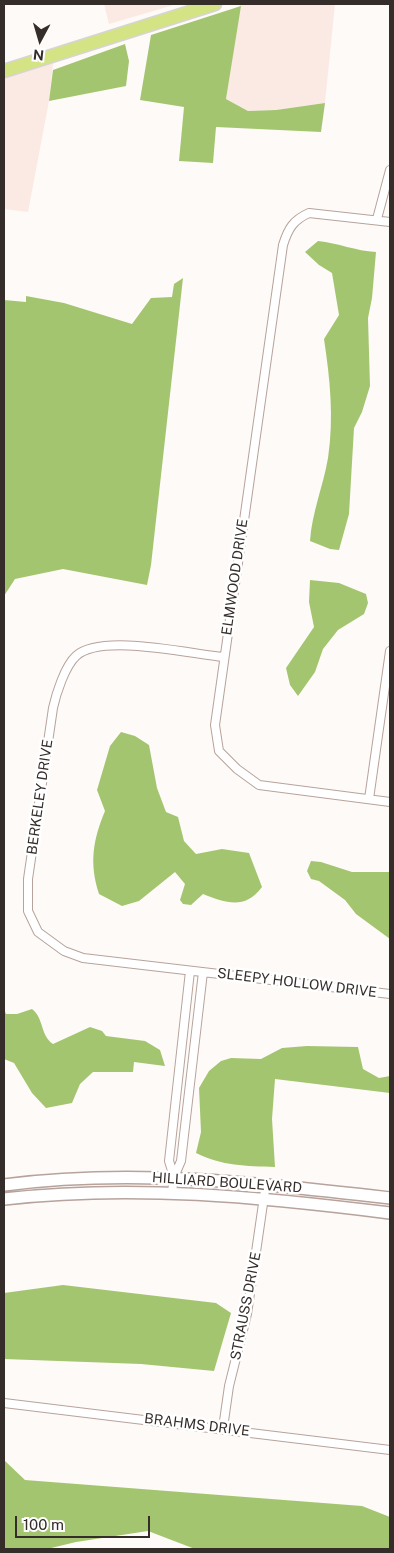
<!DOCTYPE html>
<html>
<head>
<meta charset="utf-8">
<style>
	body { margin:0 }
	#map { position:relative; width:394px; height:1553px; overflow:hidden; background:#fefaf8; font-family:"Public Sans",sans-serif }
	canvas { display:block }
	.frame { position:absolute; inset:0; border:5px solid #352d2a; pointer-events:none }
	.north { position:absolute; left:15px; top:15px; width:50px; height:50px; -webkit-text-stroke:4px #fff; paint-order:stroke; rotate:186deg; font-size:14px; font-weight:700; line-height:20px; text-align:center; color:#352d2a }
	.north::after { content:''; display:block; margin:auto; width:18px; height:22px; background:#352d2a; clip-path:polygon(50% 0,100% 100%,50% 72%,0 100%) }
	.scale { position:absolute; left:15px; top:1516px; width:135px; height:22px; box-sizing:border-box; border:2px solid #352d2a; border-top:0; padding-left:6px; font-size:15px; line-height:18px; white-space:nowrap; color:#352d2a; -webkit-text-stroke:4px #fff; paint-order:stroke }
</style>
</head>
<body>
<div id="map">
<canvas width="394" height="1553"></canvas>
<div class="frame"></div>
<div class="north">N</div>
<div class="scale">100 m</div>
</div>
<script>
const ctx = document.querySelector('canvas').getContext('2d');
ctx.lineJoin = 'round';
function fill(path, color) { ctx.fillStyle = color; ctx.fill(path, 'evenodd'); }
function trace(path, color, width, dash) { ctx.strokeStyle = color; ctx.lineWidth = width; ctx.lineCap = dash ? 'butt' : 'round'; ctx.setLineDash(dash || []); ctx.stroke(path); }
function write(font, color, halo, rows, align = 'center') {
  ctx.font = font + ' "Public Sans",sans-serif'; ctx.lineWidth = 5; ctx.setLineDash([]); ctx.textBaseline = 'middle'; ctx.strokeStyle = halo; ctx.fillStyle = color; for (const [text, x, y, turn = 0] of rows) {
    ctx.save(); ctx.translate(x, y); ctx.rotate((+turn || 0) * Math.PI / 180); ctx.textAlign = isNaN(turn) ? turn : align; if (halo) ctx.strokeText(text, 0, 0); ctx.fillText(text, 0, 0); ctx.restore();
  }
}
fill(new Path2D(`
	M 104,4 L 177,4 L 109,24 Z
	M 240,4 L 335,4 L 325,103 L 276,110 L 248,111 L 226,99 Z
	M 54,55 L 49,101 L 28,212 L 4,209 L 4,71 Z`), '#fbeae3');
fill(new Path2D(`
	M 241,6 L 226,99 L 248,111 L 276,110 L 325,103 L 321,132 L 216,127 L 213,163 L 179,161 L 184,107 L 140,100 L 151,35 Z
	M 125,44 L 129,61 L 126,86 L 49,101 L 53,70 Z
	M 318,241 C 338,243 356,251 376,252 L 372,298 L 368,318 L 370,386 L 362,412 L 354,428 L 349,514 L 339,550 L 330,549 L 310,541 C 312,512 323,487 328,458 C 334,417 330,379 324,339 L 339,315 L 332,273 L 319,265 L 305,252 Z
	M 183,278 L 151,565 L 147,585 L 63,569 L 15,579 L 4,596 L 4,300 L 26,302 L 26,296 L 64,303 L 132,324 L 151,298 L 172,297 L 174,284 Z
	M 310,580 L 339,583 L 366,594 L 368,603 L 364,614 L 338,630 L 323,649 L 315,672 L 298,696 L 290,685 L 286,668 L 314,627 L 309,602 Z
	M 121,732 L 135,736 L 149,745 L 157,788 L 166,812 L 178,817 L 184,841 L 196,854 L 222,849 L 249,853 L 262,887 C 245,910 226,903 203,894 L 191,905 L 183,904 L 180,900 L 185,884 L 175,872 L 139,901 L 122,906 L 99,894 C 89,863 93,840 105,811 L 97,790 L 110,746 Z
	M 311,861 L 321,862 L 352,872 L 390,872 L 390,939 L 356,914 L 345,900 L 319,881 L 311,879 L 307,871 Z
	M 4,1009 L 6,1014 L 17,1014 L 32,1009 C 44,1018 40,1035 53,1044 L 90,1027 L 102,1031 L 106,1036 L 145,1041 L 160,1050 L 165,1066 L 134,1062 L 133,1072 L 93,1072 L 80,1084 L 72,1103 L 46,1108 L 32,1093 L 14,1063 L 4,1059 Z
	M 307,1046 L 358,1047 L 363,1069 L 379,1078 L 390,1076 L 390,1093 L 275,1079 L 272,1119 L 275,1167 C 246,1166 222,1166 196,1153 L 201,1132 L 199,1088 L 209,1071 L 221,1061 L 231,1058 L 261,1059 L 282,1048 Z
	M 63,1285 L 216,1303 L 231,1313 L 214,1371 L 141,1364 L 4,1359 L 4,1293 Z
	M 4,1460 L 25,1480 L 362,1506 L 390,1517 L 390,1549 L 195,1549 L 148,1531 L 76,1542 L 47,1549 L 4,1549 Z`), '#a4c570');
const minor = new Path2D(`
	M 377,219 L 390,170
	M 390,222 L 309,213 C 293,220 288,229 283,245 L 215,725 L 219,751 L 237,769 L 259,785 L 390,802
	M 223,657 C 190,654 101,633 76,656 C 65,666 56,694 53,708 L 28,879 L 28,911 L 38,932 L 64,951 L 83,958 L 390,994
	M 369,799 L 390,651
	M 174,1177 L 181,1161 L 203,972
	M 172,1192 L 174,1177 L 169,1161 L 190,971
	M 4,1403 L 390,1450
	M 223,1428 L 229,1386 L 247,1314 L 266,1183`);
const secondary = new Path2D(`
	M 4,1185 C 133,1168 261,1183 390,1198
	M 4,1199 C 133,1184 261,1197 390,1213`);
const primary = new Path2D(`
	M 4,71 L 215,4`);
trace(minor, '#b7a39b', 10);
trace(secondary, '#b7a39b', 14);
trace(primary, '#d7d5d4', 15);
trace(minor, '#fff', 8);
trace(secondary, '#fff', 11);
trace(primary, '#d4e383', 12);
write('14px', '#352d2a', '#fff', [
	["ELMWOOD DRIVE",235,577,-82],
	["BERKELEY DRIVE",40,797,-82],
	["SLEEPY HOLLOW DRIVE",297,983,7],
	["HILLIARD BOULEVARD",227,1183,4],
	["STRAUSS DRIVE",246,1306,-79],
	["BRAHMS DRIVE",197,1425,7]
]);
</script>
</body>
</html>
